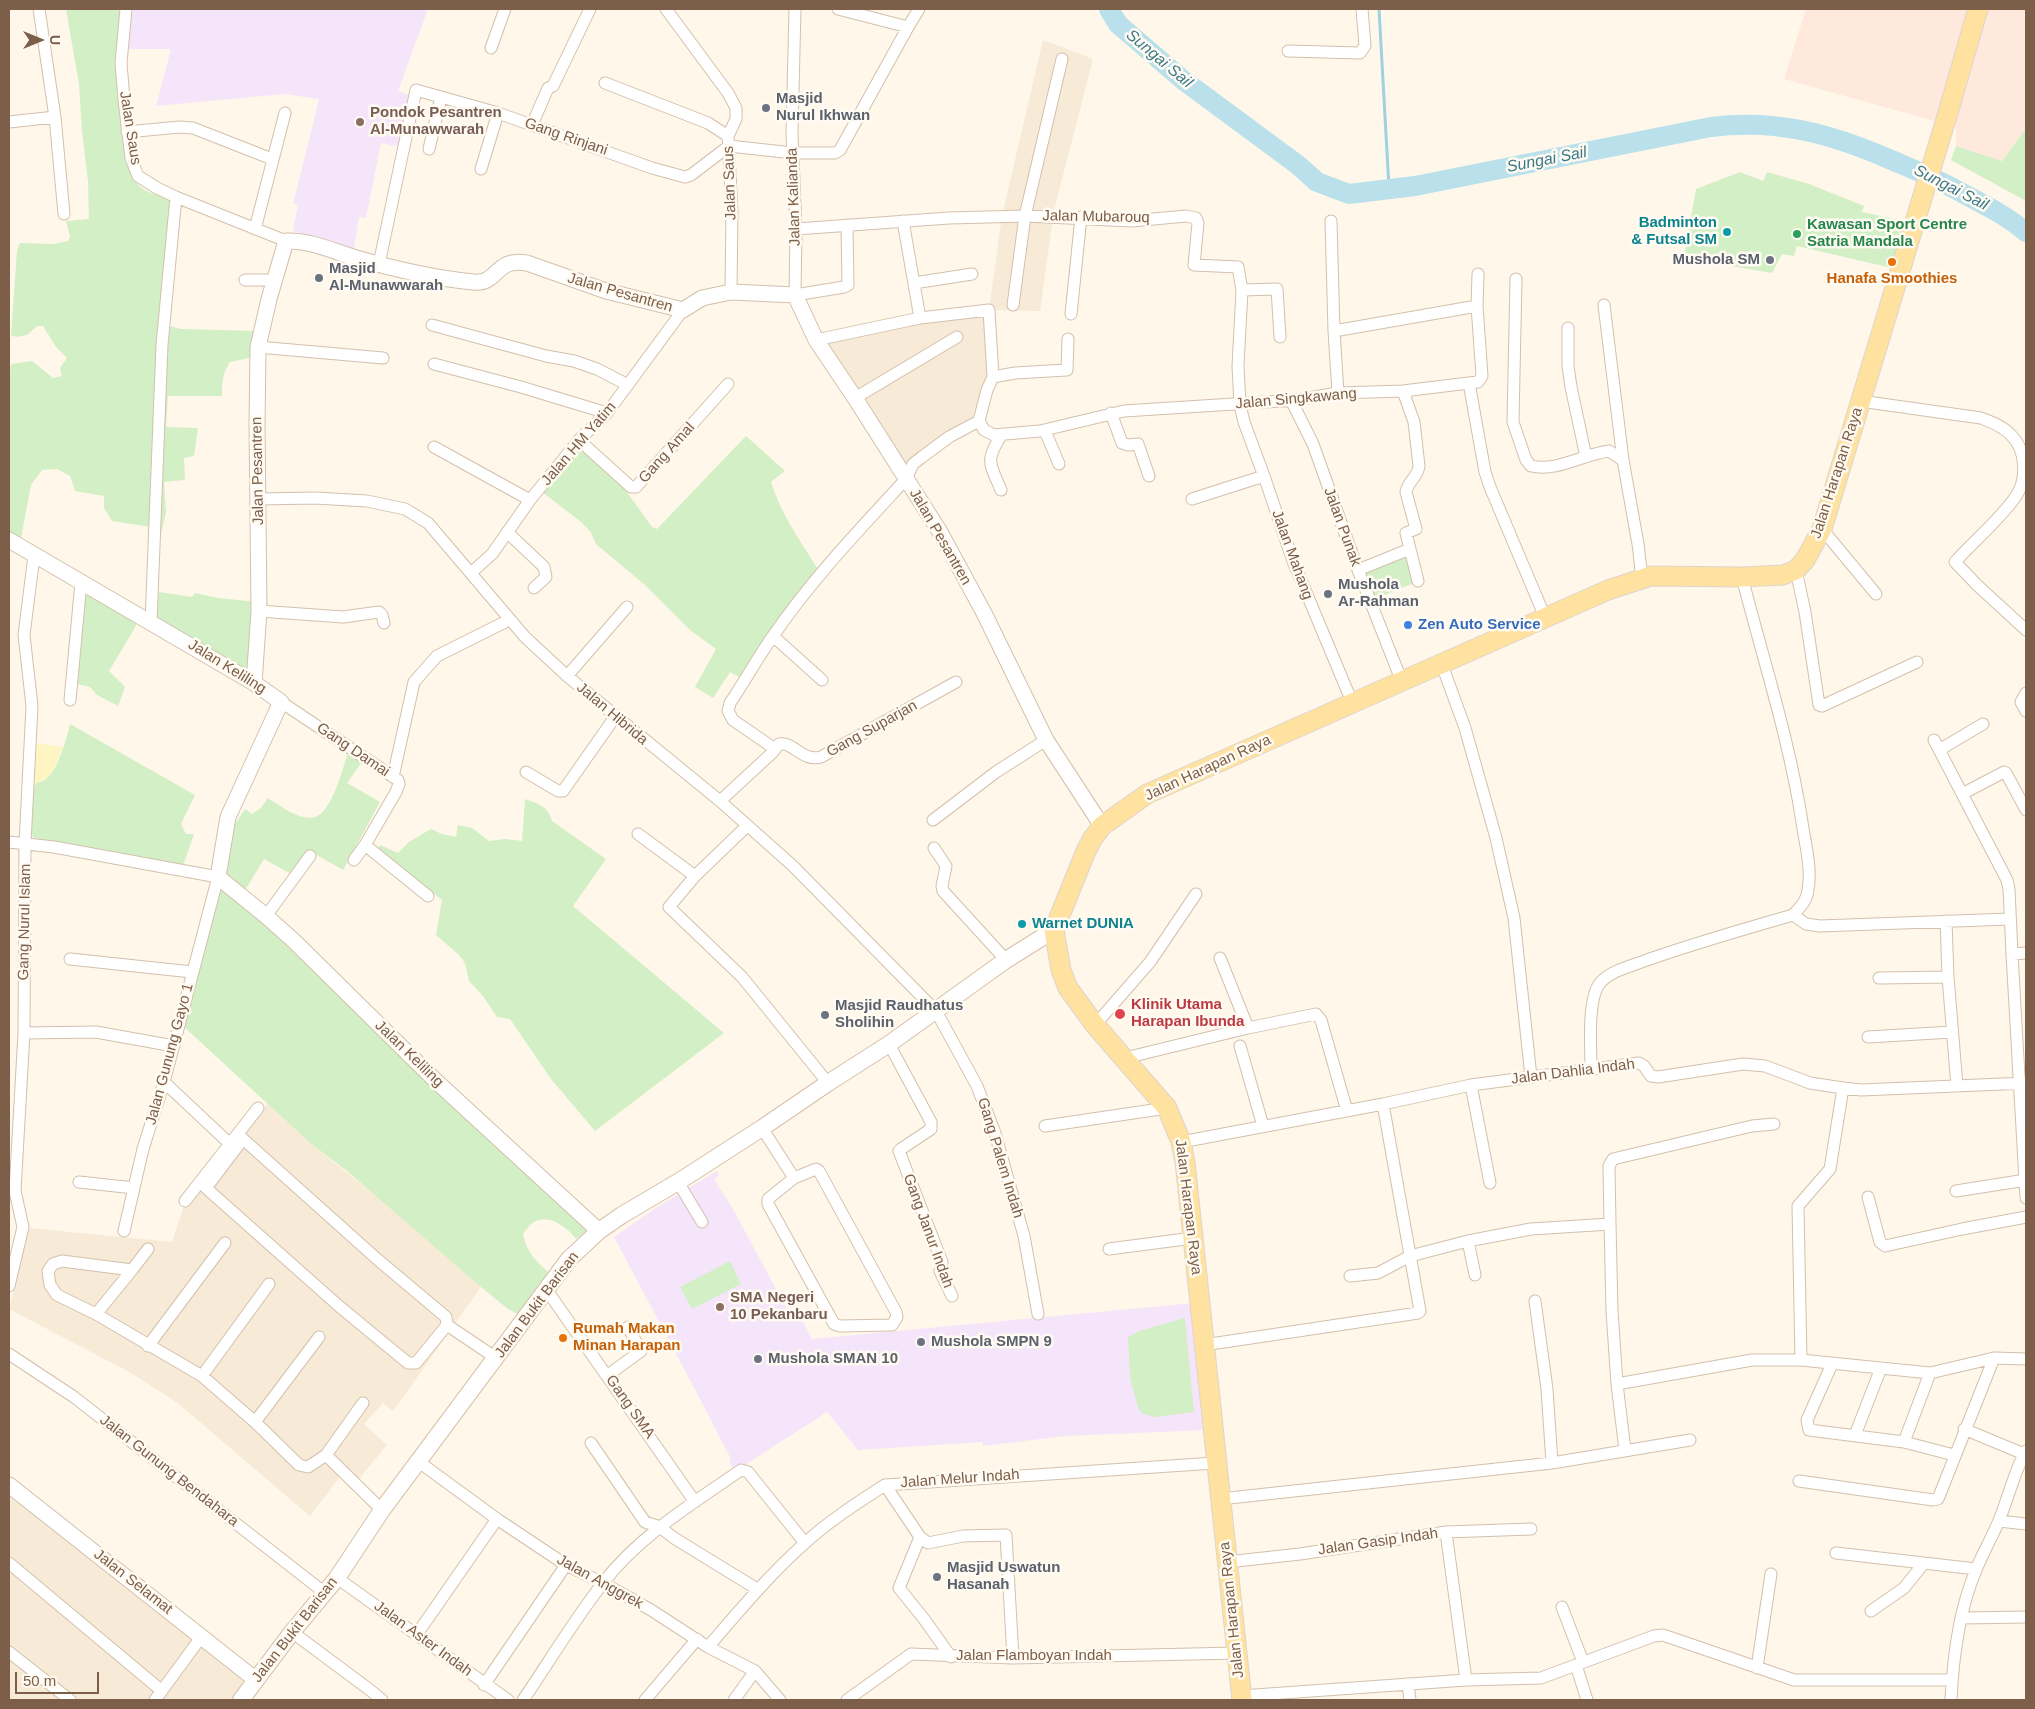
<!DOCTYPE html>
<html>
<head>
<meta charset="utf-8">
<style>
	body { margin:0 }
	#map { position:relative; width:2035px; height:1709px; overflow:hidden; background:#fff7e9; font-family:Arial,sans-serif }
	canvas { display:block }
	.frame { position:absolute; inset:0; border:10px solid #7d5e48; pointer-events:none }
	.north { position:absolute; left:15px; top:15px; width:50px; height:50px; -webkit-text-stroke:4px #fffbf2; paint-order:stroke; rotate:90deg; font-size:14px; font-weight:700; line-height:20px; text-align:center; color:#7d5e48 }
	.north::after { content:''; display:block; margin:auto; width:18px; height:22px; background:#7d5e48; clip-path:polygon(50% 0,100% 100%,50% 72%,0 100%) }
	.scale { position:absolute; left:15px; top:1672px; width:84px; height:22px; box-sizing:border-box; border:2px solid #7d5e48; border-top:0; padding-left:6px; font-size:15px; line-height:18px; white-space:nowrap; color:#7d5e48; -webkit-text-stroke:4px #fffbf2; paint-order:stroke }
</style>
</head>
<body>
<div id="map">
<canvas width="2035" height="1709"></canvas>
<div class="frame"></div>
<div class="north">U</div>
<div class="scale">50 m</div>
</div>
<script>
const ctx = document.querySelector('canvas').getContext('2d');
ctx.lineJoin = 'round';
function fill(path, color) { ctx.fillStyle = color; ctx.fill(path, 'evenodd'); }
function trace(path, color, width, dash) { ctx.strokeStyle = color; ctx.lineWidth = width; ctx.lineCap = dash ? 'butt' : 'round'; ctx.setLineDash(dash || []); ctx.stroke(path); }
function write(font, color, halo, rows, align = 'center') {
  ctx.font = font + ' Arial,sans-serif'; ctx.lineWidth = 5; ctx.setLineDash([]); ctx.textBaseline = 'middle'; ctx.strokeStyle = halo; ctx.fillStyle = color; for (const [text, x, y, turn = 0] of rows) {
    ctx.save(); ctx.translate(x, y); ctx.rotate((+turn || 0) * Math.PI / 180); ctx.textAlign = isNaN(turn) ? turn : align; if (halo) ctx.strokeText(text, 0, 0); ctx.fillText(text, 0, 0); ctx.restore();
  }
}
fill(new Path2D(`
	M 1043,40 L 1093,59 L 1054,210 L 1040,311 L 990,310 L 993,377 L 979,421 L 908,468 L 835,358 L 825,338 L 989,310 L 1002,216 Z
	M 267,1104 L 310,1143 L 391,1208 L 481,1287 L 393,1411 L 383,1403 L 364,1424 L 387,1445 L 353,1486 L 340,1477 L 310,1516 L 179,1404 L 133,1374 L 9,1309 L 29,1228 L 172,1242 L 184,1206 Z
	M 9,1492 L 250,1681 L 235,1700 L 9,1700 Z`), '#f7ead6');
fill(new Path2D(`
	M 1806,9 L 2026,9 L 2026,128 L 2002,161 L 1956,146 L 1956,127 L 1784,79 Z`), '#ffe9dd');
fill(new Path2D(`
	M 131,9 L 428,9 L 398,91 L 412,96 L 401,147 L 381,143 L 366,218 L 359,217 L 354,249 L 293,231 L 298,205 L 293,204 L 319,99 L 284,94 L 156,106 L 171,49 L 126,49 Z
	M 717,1171 L 719,1176 L 714,1179 L 733,1209 L 789,1313 L 797,1311 L 812,1339 L 1194,1303 L 1207,1430 L 1065,1436 L 983,1446 L 983,1442 L 858,1450 L 827,1412 L 734,1472 L 729,1460 L 731,1459 L 700,1399 L 614,1237 L 657,1207 Z`), '#f5e5fb');
fill(new Path2D(`
	M 66,9 L 120,9 C 116,46 119,82 123,120 C 124,140 124,165 136,182 C 143,193 162,196 173,200 L 161,324 L 181,329 L 257,331 L 254,357 L 230,362 C 222,374 222,382 222,396 L 168,396 L 166,427 L 198,428 L 194,456 L 184,458 L 185,480 L 164,482 L 166,513 L 158,544 L 148,547 L 151,527 L 112,521 L 104,508 L 104,496 L 75,491 L 70,476 L 57,469 L 42,470 L 31,485 L 21,538 L 9,535 L 9,377 L 11,364 L 32,361 L 53,378 L 62,376 L 60,368 L 67,358 L 56,347 L 43,326 L 37,326 L 27,335 L 16,337 L 11,335 L 17,251 L 20,243 L 53,244 L 68,241 L 70,236 L 66,221 L 89,219 L 88,181 L 82,131 L 79,84 Z
	M 2026,128 L 2026,201 L 1951,160 L 1956,146 L 2002,161 Z
	M 1740,172 L 1763,181 L 1767,172 L 1809,184 L 1864,206 L 1862,212 L 1909,222 L 1896,269 L 1797,246 L 1794,256 L 1782,254 L 1772,273 L 1684,258 L 1696,189 Z
	M 746,436 L 785,471 L 771,482 C 781,514 800,541 818,569 L 741,678 L 730,672 L 713,698 L 695,687 L 716,649 L 690,630 L 646,586 L 596,544 L 590,531 L 581,522 L 541,491 L 578,445 L 614,474 L 652,527 L 657,529 Z
	M 1407,555 L 1416,582 L 1373,600 L 1362,572 Z
	M 83,586 L 134,617 L 136,625 L 133,631 L 109,671 L 125,687 L 118,706 L 97,695 L 90,687 L 77,684 Z
	M 159,592 L 192,597 L 195,593 L 218,598 L 257,602 L 252,673 L 156,621 Z
	M 70,724 L 195,795 L 181,824 L 186,834 L 194,834 L 183,866 L 34,838 L 32,835 L 32,793 L 36,783 C 40,782 44,781 47,778 C 58,770 67,737 70,724 Z
	M 349,749 L 364,759 L 347,783 L 380,802 L 343,870 L 310,851 L 291,874 L 264,859 L 244,892 L 221,877 L 231,830 L 245,809 L 252,814 L 261,808 L 268,798 C 281,806 299,821 315,817 C 332,813 344,764 349,749 Z
	M 525,799 C 539,804 548,806 552,821 L 606,859 L 573,906 L 724,1033 L 595,1131 L 551,1079 L 510,1019 L 497,1017 L 483,996 L 469,981 L 465,963 L 459,955 L 436,935 L 442,900 L 378,848 L 380,845 L 398,853 L 409,842 L 431,829 L 442,834 L 456,837 L 458,825 L 472,828 L 489,841 L 505,839 L 522,841 Z
	M 224,890 L 299,950 L 587,1231 L 576,1239 C 568,1228 549,1213 534,1222 C 530,1224 526,1230 523,1234 C 526,1252 536,1261 549,1273 L 520,1315 L 508,1309 L 481,1287 L 347,1171 L 310,1143 L 182,1025 L 216,892 Z
	M 730,1261 L 741,1284 L 692,1309 L 680,1287 Z
	M 1185,1318 L 1194,1412 L 1154,1417 L 1142,1413 L 1138,1408 L 1130,1377 L 1128,1337 L 1139,1331 Z`), '#d3efc5');
fill(new Path2D(`
	M 34,743 L 64,747 C 53,763 58,776 36,783 L 32,793 Z`), '#fff5c3');
trace(new Path2D(`
	M 1379,9 L 1389,188`), '#9fd1de', 3);
trace(new Path2D(`
	M 1109,9 L 1118,24 L 1183,80 L 1298,165 L 1317,182 L 1349,194 L 1415,186 L 1711,127 C 1776,119 1829,133 1889,159 C 1910,168 1930,176 1951,187 C 1977,201 2003,213 2026,232`), '#bae1eb', 20);
const minor = new Path2D(`
	M 39,9 L 55,117 L 64,214
	M 126,9 L 121,63 L 124,100 L 131,158 L 138,176 L 157,188 L 176,197 L 286,241
	M 666,9 L 728,93 L 736,108 L 736,119 L 728,136 L 732,211 L 731,292
	M 795,9 L 792,133 L 796,229 L 795,295 L 844,287 L 848,285 L 847,225
	M 838,9 L 908,27 L 919,9
	M 491,48 L 505,9
	M 1288,51 L 1360,53 L 1365,46 L 1362,9
	M 605,83 L 708,123 L 728,136
	M 9,122 L 55,117
	M 532,125 L 548,88 L 553,86 L 590,9
	M 127,132 L 179,127 L 193,128 L 272,159
	M 429,149 L 441,97
	M 481,169 L 498,113
	M 903,221 L 920,318
	M 1331,221 L 1334,331 L 1338,393
	M 255,229 L 285,113
	M 796,229 L 949,218 L 1025,216 L 1132,221 L 1186,216 L 1196,218 L 1198,223 L 1194,265 L 1238,267 L 1242,290 L 1238,366 L 1240,405 L 1244,422 L 1264,476 L 1293,561 L 1352,702
	M 379,264 L 416,90 L 498,113 L 652,168 L 685,177 L 691,175 L 729,146 L 793,153 L 835,153 L 840,150 L 908,27
	M 1516,279 L 1513,422 L 1526,460 L 1531,466 C 1558,472 1583,454 1609,451 L 1623,460 L 1638,544 L 1642,579
	M 245,280 L 276,280
	M 914,283 L 972,274
	M 1242,290 L 1277,289 L 1280,337
	M 1013,305 L 1025,216 L 1062,59
	M 1604,305 L 1623,460
	M 1071,314 L 1081,217
	M 432,325 L 546,356 L 574,361 L 597,369 L 628,385
	M 1568,328 L 1568,366 L 1571,387 L 1586,457
	M 1334,331 L 1477,306
	M 816,340 L 920,318 L 989,310 L 993,377
	M 258,347 L 383,358
	M 434,364 L 521,387 L 607,413
	M 1469,383 L 1478,382 L 1482,376 L 1477,306 L 1478,274
	M 1403,391 L 1414,422 L 1419,466 C 1418,477 1408,481 1406,492 L 1416,529 L 1406,533 L 1418,581
	M 855,398 L 957,337
	M 1291,400 L 1313,444 L 1358,570 L 1402,682
	M 1860,401 L 1981,418 C 1991,422 2003,426 2011,435 C 2027,451 2028,481 2014,499 C 1997,522 1974,541 1955,562 L 1977,585 L 2026,630
	M 1111,413 L 1122,443 L 1128,445 L 1138,444 L 1149,476
	M 979,421 L 987,390 L 993,377 L 1015,373 L 1067,370 L 1068,339
	M 1045,431 L 1059,464
	M 579,440 L 631,487 L 636,487 L 728,384
	M 434,447 L 530,500
	M 1001,490 C 989,462 985,461 1002,434
	M 259,499 L 315,498 L 367,501 L 405,509 L 428,523 L 525,637 L 567,676 L 720,801 L 793,866 L 936,1011 L 977,1086 L 995,1133 L 1024,1236 L 1038,1314
	M 1192,499 L 1264,476
	M 1822,529 L 1876,594
	M 507,532 L 544,567 L 546,577 L 534,588
	M 1358,570 L 1410,549
	M 1796,570 L 1805,612 L 1819,705 L 1822,706 L 1917,662
	M 471,573 L 492,554 L 530,500 L 579,440 L 607,413 L 683,310
	M 259,611 L 343,617 L 379,612 L 382,615 L 384,623
	M 151,622 L 162,345 L 176,197
	M 773,636 L 822,680
	M 1442,665 L 1465,728 L 1496,838 L 1514,918 L 1531,1077
	M 567,676 L 627,607
	M 2026,693 L 2021,702 L 2026,711
	M 70,700 L 81,582
	M 281,702 L 398,780 L 399,784 L 396,792 L 365,845 L 354,860
	M 1934,740 L 2007,880 L 2009,889 L 2012,954 L 2026,953
	M 775,749 L 733,720 L 728,711 L 730,703 C 745,681 758,657 773,636 C 812,579 860,529 906,479 L 913,464 L 922,457 L 949,437 L 979,421 L 984,430 L 994,435 L 1040,431 L 1124,411 L 1296,400 L 1338,393 L 1403,391 L 1469,383 L 1485,472 L 1490,487 L 1545,617
	M 1939,750 L 1983,724
	M 526,772 L 558,791 L 563,791 L 615,717
	M 393,777 L 414,682 L 437,656 L 509,620
	M 1962,794 L 2004,772 L 2006,773 L 2026,810
	M 720,801 L 772,753 L 779,744 C 793,741 802,762 821,757 L 956,682
	M 933,820 L 996,772 L 1046,740
	M 747,826 L 695,876 L 669,907 L 742,977 L 828,1083
	M 638,834 L 695,876
	M 9,842 L 54,847 L 218,877 L 164,1082 L 143,1149 L 124,1231
	M 365,845 L 428,896
	M 934,848 L 946,866 L 942,886 L 943,891 L 1006,960
	M 1793,915 L 1806,924 L 1820,926 L 2010,919
	M 266,916 L 310,856
	M 1946,921 L 1948,977 L 1957,1086
	M 2012,954 L 2026,1198
	M 1220,958 L 1248,1028
	M 70,959 L 192,972
	M 1879,978 L 1948,977
	M 1095,1025 L 1150,962 L 1196,894
	M 24,1033 L 96,1032 L 174,1046
	M 1868,1037 L 1952,1032
	M 889,1044 L 931,1122 L 931,1129 L 901,1149 L 899,1151 L 942,1262 L 940,1271 L 952,1296
	M 1240,1046 L 1263,1126
	M 1125,1058 L 1248,1028 L 1316,1014 L 1321,1020 L 1347,1111
	M 1591,1069 C 1591,1048 1587,999 1600,983 C 1611,970 1632,966 1647,960 C 1695,943 1744,929 1793,915 C 1800,907 1807,901 1808,890 C 1812,867 1805,844 1802,822 C 1789,738 1763,659 1742,577
	M 164,1082 L 230,1144
	M 1471,1085 L 1490,1183
	M 1045,1126 L 1167,1108
	M 762,1128 L 794,1178
	M 243,1139 L 377,1259 L 446,1317 L 447,1325 L 416,1363 L 408,1363 L 340,1307 L 206,1188 Z
	M 1181,1142 L 1383,1104 L 1471,1085 L 1639,1063 L 1644,1066 L 1651,1076 L 1658,1077 L 1743,1064 L 1765,1066 L 1810,1083 L 1843,1088 L 1861,1090 L 2026,1083
	M 816,1169 L 819,1171 L 896,1312 L 897,1317 L 892,1325 L 840,1326 L 834,1324 L 768,1204 L 768,1199 L 794,1178 Z
	M 79,1182 L 134,1188
	M 678,1182 L 702,1222
	M 1956,1191 L 2026,1180
	M 1868,1197 L 1880,1242 L 1885,1246 L 1962,1229 L 2026,1217
	M 185,1201 L 258,1108
	M 1610,1224 L 1609,1166 L 1613,1159 L 1752,1126 L 1774,1124
	M 1468,1241 L 1475,1275
	M 148,1249 L 132,1270 L 62,1261 L 53,1264 L 48,1271 L 50,1285 L 57,1295 L 96,1314 L 202,1376 L 255,1422 L 299,1465 L 308,1467 L 326,1455 L 382,1510
	M 1109,1249 L 1193,1238
	M 1350,1276 L 1378,1273 L 1410,1256 L 1468,1241 L 1531,1229 L 1610,1224 L 1612,1311 L 1617,1384
	M 9,1286 L 23,1227 L 15,1191 L 24,1033 L 25,843 L 32,706 L 24,635 L 34,556
	M 546,1289 L 695,1502
	M 1535,1301 L 1547,1389 L 1552,1463
	M 96,1314 L 132,1270
	M 447,1325 L 496,1358
	M 1204,1345 L 1418,1313 L 1420,1311 L 1383,1104
	M 148,1346 L 225,1243
	M 9,1354 L 74,1397 L 325,1593
	M 1801,1360 L 1798,1206 L 1830,1169 L 1843,1088
	M 1832,1364 L 1807,1420 L 1809,1430 L 1904,1442 L 1954,1455
	M 608,1375 L 641,1351 L 628,1327
	M 202,1376 L 269,1284
	M 255,1422 L 319,1337
	M 1964,1429 L 2024,1454
	M 1855,1435 L 1881,1368
	M 1904,1442 L 1930,1373
	M 591,1443 L 645,1522 L 660,1527 L 674,1538 L 757,1589
	M 1625,1450 L 1617,1384 L 1752,1360 L 1801,1360 L 1930,1373 L 1994,1358 L 2026,1359
	M 326,1455 L 363,1403
	M 419,1462 L 497,1519 L 566,1565 L 603,1583 L 651,1610 L 708,1647 L 755,1671 L 780,1700
	M 1799,1481 L 1933,1500 L 1938,1499 L 1994,1358
	M 885,1485 L 920,1537 L 899,1588 L 924,1619 L 951,1657
	M 1220,1499 L 1552,1463 L 1690,1440
	M 1999,1521 L 2026,1524
	M 1446,1532 L 1466,1680
	M 920,1537 L 928,1543 L 963,1536 L 1006,1535 L 1013,1658
	M 1836,1553 L 1976,1569
	M 1227,1562 L 1300,1554 L 1446,1532 L 1531,1529
	M 9,1563 L 162,1691
	M 337,1578 L 508,1700
	M 1562,1607 L 1583,1662
	M 1871,1611 L 1904,1588 L 1924,1563
	M 1961,1618 L 2026,1617
	M 292,1632 L 370,1690 L 382,1700
	M 417,1634 L 497,1519
	M 708,1647 C 739,1611 769,1575 805,1543 C 829,1521 857,1503 885,1485 L 1215,1463
	M 9,1652 L 70,1700
	M 1576,1665 L 1587,1700
	M 1757,1668 L 1771,1574
	M 1408,1684 L 1410,1700
	M 484,1685 L 566,1565
	M 1241,1696 L 1466,1680 L 1541,1678 L 1654,1636 L 1663,1635 L 1794,1680 L 1952,1680
	M 155,1700 L 202,1636
	M 523,1700 C 549,1662 574,1620 603,1583 C 639,1536 693,1503 741,1470 L 748,1472 L 805,1543
	M 645,1700 L 697,1639
	M 734,1700 L 755,1671
	M 847,1700 L 911,1654 L 1013,1658 L 1237,1653
	M 1951,1700 C 1953,1657 1959,1610 1976,1570 C 1983,1552 1993,1536 2000,1518 C 2007,1501 2017,1464 2026,1451`);
const tertiary = new Path2D(`
	M 9,540 L 254,683 L 281,702 L 228,817 L 218,877 L 266,916 L 294,941 L 437,1082 L 599,1231
	M 254,683 L 259,611 L 257,425 L 258,347 L 269,299 L 286,241 C 310,240 333,251 356,258 C 394,269 433,278 473,282 C 499,285 494,257 527,263 L 606,291 L 683,310 L 702,298 L 731,292 L 795,295 L 816,340 L 855,398 L 940,532 L 984,613 L 1046,740 L 1102,826
	M 9,1485 L 256,1680`);
const secondary = new Path2D(`
	M 241,1700 L 292,1632 L 337,1578 L 382,1510 L 569,1259 L 599,1231 L 622,1215 L 678,1182 L 762,1128 L 828,1083 L 889,1044 L 1006,960 L 1054,930`);
const primary = new Path2D(`
	M 1242,1700 L 1185,1162 L 1181,1142 L 1167,1108 L 1095,1025 L 1068,988 L 1061,970 L 1054,930 L 1086,851 L 1093,838 L 1102,826 L 1147,794 L 1608,590 L 1651,576 L 1742,577 L 1783,575 L 1796,570 L 1805,560 L 1822,529 L 1947,116 L 1978,9`);
trace(minor, '#d3c0ac', 13);
trace(tertiary, '#d3c0ac', 17);
trace(secondary, '#d7c0aa', 18);
trace(primary, '#ddd5cf', 21);
trace(minor, '#fff', 11);
trace(tertiary, '#fff', 15);
trace(secondary, '#fff', 16);
trace(primary, '#ffe1a0', 19);
for (const [x, y, r, color] of [
	[766,108,5,"#6b7280"],
	[360,122,5,"#8d6e63"],
	[1727,232,5,"#0f9aa8"],
	[1797,234,5,"#2e9e5b"],
	[1770,260,5,"#6b7280"],
	[1892,262,5,"#e8710a"],
	[319,278,5,"#6b7280"],
	[1328,594,5,"#6b7280"],
	[1408,625,5,"#3f7fe0"],
	[1022,924,5,"#0f9aa8"],
	[1120,1014,6,"#e0444e"],
	[825,1015,5,"#6b7280"],
	[720,1307,5,"#8d6e63"],
	[563,1338,5,"#e8710a"],
	[921,1342,5,"#6b7280"],
	[758,1359,5,"#6b7280"],
	[937,1577,5,"#6b7280"]
]) { const dot = new Path2D(); dot.arc(x, y, r, 0, 2 * Math.PI); ctx.fillStyle = color; ctx.fill(dot); trace(dot, '#fffbf2', 2); }
write('bold 15px', '#5b616d', '#fffbf2', [
	["Masjid",776,99],
	["Nurul Ikhwan",776,116],
	["Mushola SM",1760,260,"right"],
	["Masjid",329,269],
	["Al-Munawwarah",329,286],
	["Mushola",1338,585],
	["Ar-Rahman",1338,602],
	["Masjid Raudhatus",835,1006],
	["Sholihin",835,1023],
	["Mushola SMPN 9",931,1342],
	["Mushola SMAN 10",768,1359],
	["Masjid Uswatun",947,1568],
	["Hasanah",947,1585]
], 'left');
write('bold 15px', '#785e54', '#fffbf2', [
	["Pondok Pesantren",370,113],
	["Al-Munawwarah",370,130],
	["SMA Negeri",730,1298],
	["10 Pekanbaru",730,1315]
], 'left');
write('15px', '#7d5e48', '#fffbf2', [
	["Jalan Saus",130,128,81],
	["Gang Rinjani",566,137,19],
	["Jalan Saus",730,183,-92],
	["Jalan Kalianda",794,197,-92],
	["Jalan Mubarouq",1096,217,1],
	["Jalan Pesantren",620,293,16],
	["Jalan Singkawang",1296,399,-5],
	["Jalan HM Yatim",579,444,-49],
	["Gang Amal",667,453,-48],
	["Jalan Pesantren",258,471,-91],
	["Jalan Harapan Raya",1837,473,-72],
	["Jalan Punak",1342,527,70],
	["Jalan Pesantren",940,537,60],
	["Jalan Mahang",1292,555,70],
	["Jalan Keliling",227,667,32],
	["Jalan Hibrida",612,714,40],
	["Gang Suparjan",872,729,-29],
	["Gang Damai",353,750,34],
	["Jalan Harapan Raya",1208,768,-25],
	["Gang Nurul Islam",25,922,-89],
	["Jalan Gunung Gayo 1",170,1054,-75],
	["Jalan Keliling",409,1054,44],
	["Jalan Dahlia Indah",1573,1072,-7],
	["Gang Palem Indah",1000,1158,73],
	["Jalan Harapan Raya",1188,1207,83],
	["Gang Janur Indah",928,1231,70],
	["Jalan Bukit Barisan",537,1305,-53],
	["Gang SMA",630,1407,55],
	["Jalan Gunung Bendahara",169,1471,38],
	["Jalan Melur Indah",960,1479,-4],
	["Jalan Gasip Indah",1378,1542,-8],
	["Jalan Selamat",133,1582,38],
	["Jalan Anggrek",600,1582,29],
	["Jalan Harapan Raya",1232,1610,-96],
	["Jalan Bukit Barisan",295,1630,-52],
	["Jalan Aster Indah",423,1639,36],
	["Jalan Flamboyan Indah",1034,1656]
]);
write('bold 15px', '#0d838f', '#fffbf2', [
	["Badminton",1717,223],
	["& Futsal SM",1717,240],
	["Warnet DUNIA",1032,924,"left"]
], 'right');
write('bold 15px', '#27864d', '#fffbf2', [
	["Kawasan Sport Centre",1807,225],
	["Satria Mandala",1807,242]
], 'left');
write('bold 15px', '#c56008', '#fffbf2', [
	["Hanafa Smoothies",1892,279],
	["Rumah Makan",573,1329,"left"],
	["Minan Harapan",573,1346,"left"]
]);
write('bold 15px', '#366cbe', '#fffbf2', [
	["Zen Auto Service",1418,625]
], 'left');
write('bold 15px', '#be3a42', '#fffbf2', [
	["Klinik Utama",1131,1005],
	["Harapan Ibunda",1131,1022]
], 'left');
write('italic 16px', '#3c798b', '#fffbf2', [
	["Sungai Sail",1159,59,40],
	["Sungai Sail",1547,160,-11],
	["Sungai Sail",1951,188,27]
]);
</script>
</body>
</html>
